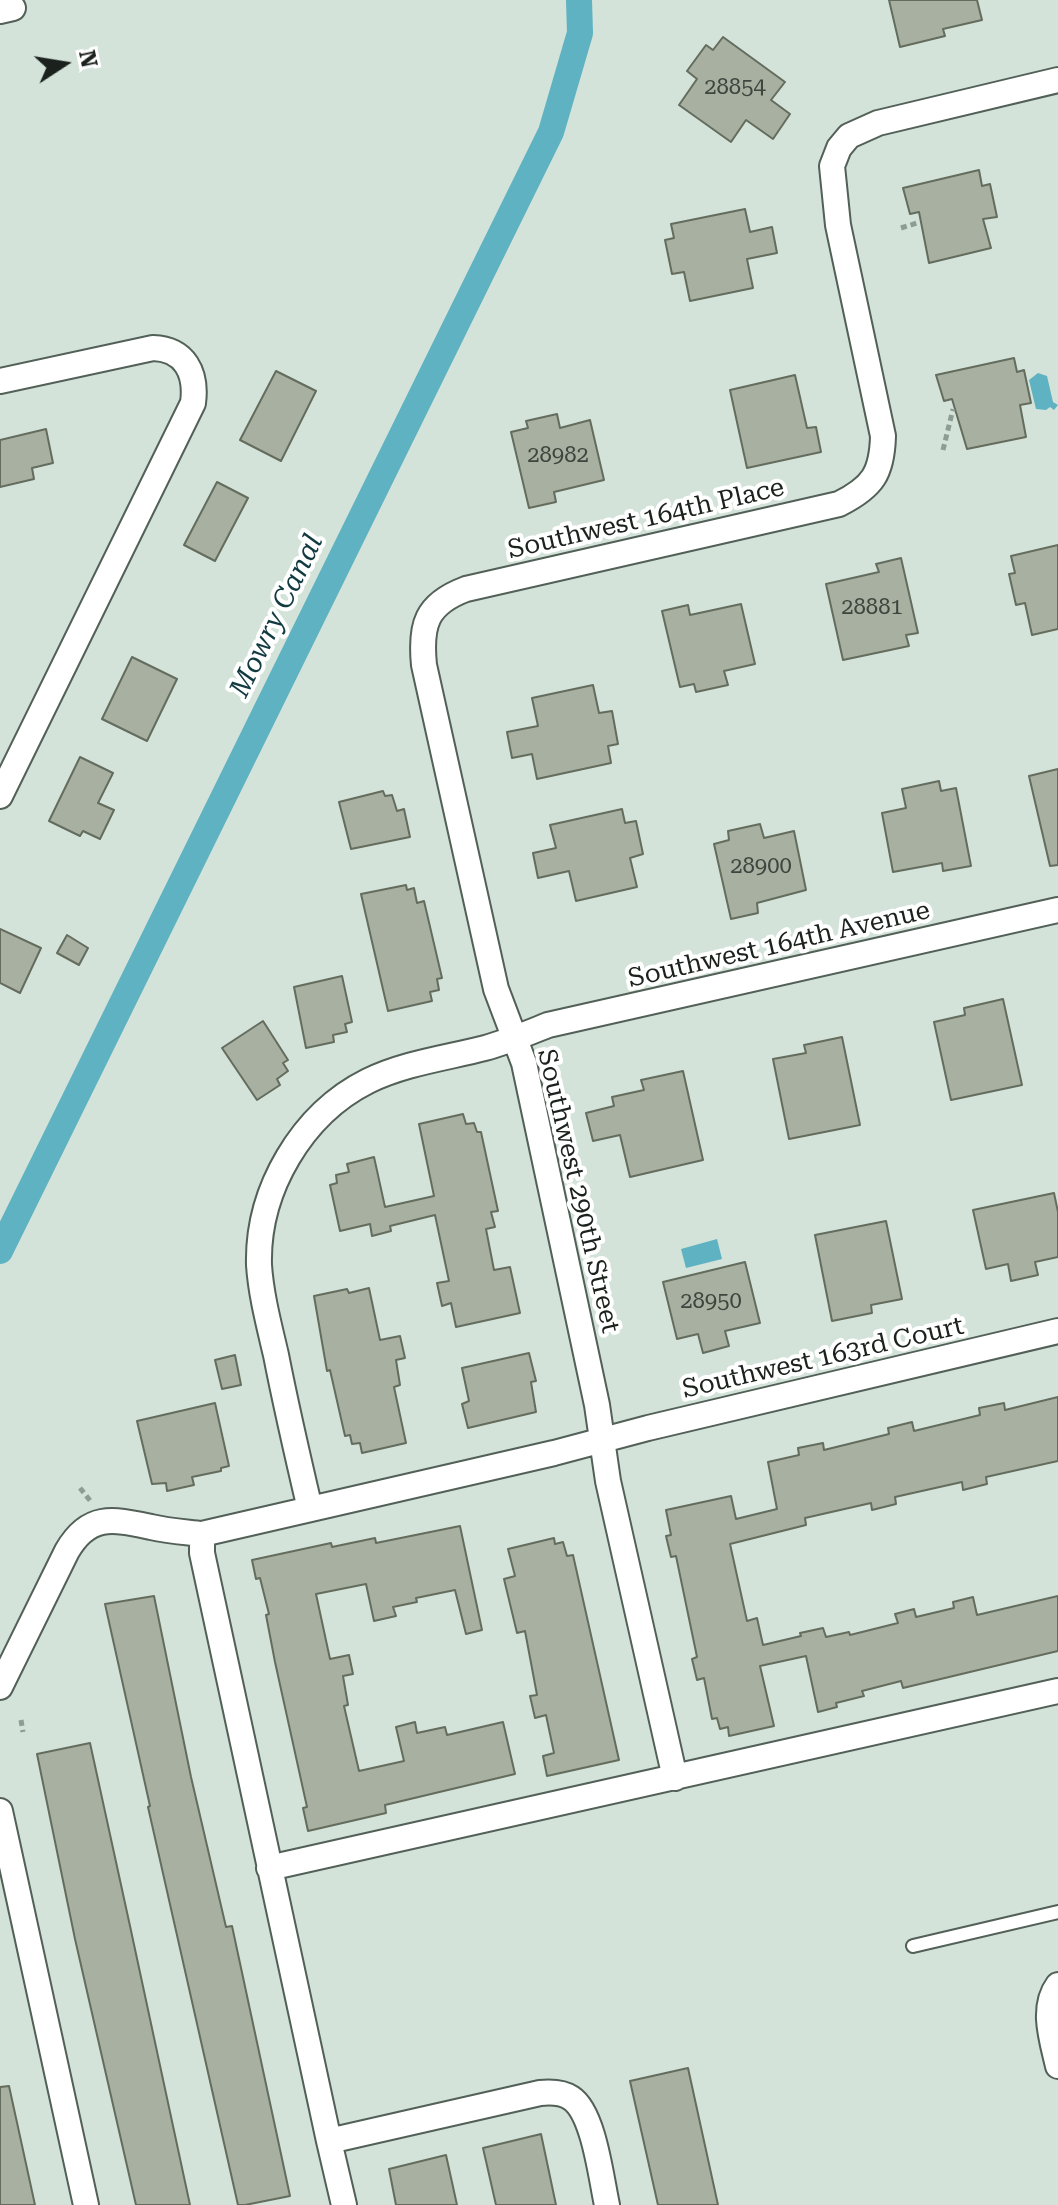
<!DOCTYPE html>
<html>
<head>
<meta charset="utf-8">
<style>
	body { margin:0 }
	#map { position:relative; width:1058px; height:2205px; overflow:hidden; background:#d3e3d9; font-family:"Roboto Serif",serif }
	canvas { display:block }
	.north { position:absolute; left:24px; top:24px; width:80px; height:80px; -webkit-text-stroke:6px #fff; paint-order:stroke; rotate:78deg; font-size:22px; font-weight:700; line-height:32px; text-align:center; color:#1b211d }
	.north::after { content:''; display:block; margin:auto; width:28px; height:36px; background:#1b211d; clip-path:polygon(50% 0,100% 100%,50% 72%,0 100%) }
</style>
</head>
<body>
<div id="map">
<canvas width="1058" height="2205"></canvas>
<div class="north">N</div>
</div>
<script>
const ctx = document.querySelector('canvas').getContext('2d');
ctx.lineJoin = 'round';
function fill(path, color) { ctx.fillStyle = color; ctx.fill(path, 'evenodd'); }
function trace(path, color, width, dash) { ctx.strokeStyle = color; ctx.lineWidth = width; ctx.lineCap = dash ? 'butt' : 'round'; ctx.setLineDash(dash || []); ctx.stroke(path); }
function write(font, color, halo, rows, align = 'center') {
  ctx.font = font + ' "Roboto Serif",serif'; ctx.lineWidth = 8; ctx.setLineDash([]); ctx.textBaseline = 'middle'; ctx.strokeStyle = halo; ctx.fillStyle = color; for (const [text, x, y, turn = 0] of rows) {
    ctx.save(); ctx.translate(x, y); ctx.rotate((+turn || 0) * Math.PI / 180); ctx.textAlign = isNaN(turn) ? turn : align; if (halo) ctx.strokeText(text, 0, 0); ctx.fillText(text, 0, 0); ctx.restore();
  }
}
fill(new Path2D(`
	M 1038,373 L 1047,376 L 1053,402 L 1058,405 L 1054,410 L 1050,407 L 1046,410 L 1036,409 L 1029,380 Z
	M 717,1239 L 722,1259 L 686,1268 L 681,1249 Z`), '#5fb2c1');
trace(new Path2D(`
	M 0,1251 L 551,132 L 580,33 L 579,0`), '#5fb2c1', 26);
const building = new Path2D(`
	M 889,0 L 977,0 L 982,20 L 943,29 L 945,36 L 900,47 Z
	M 723,37 L 785,82 L 771,100 L 790,114 L 773,139 L 746,120 L 731,142 L 679,105 L 697,79 L 687,71 L 706,45 L 713,50 Z
	M 979,170 L 982,186 L 990,184 L 997,217 L 983,219 L 991,248 L 929,263 L 919,212 L 910,214 L 903,188 Z
	M 745,209 L 750,232 L 772,227 L 777,253 L 747,259 L 753,288 L 690,301 L 684,272 L 672,274 L 665,240 L 674,238 L 671,224 Z
	M 1014,358 L 1017,372 L 1024,370 L 1031,403 L 1020,405 L 1026,437 L 967,449 L 952,399 L 944,401 L 936,375 Z
	M 276,371 L 316,391 L 281,461 L 240,440 Z
	M 795,375 L 807,428 L 816,427 L 821,452 L 747,468 L 730,390 Z
	M 557,414 L 560,428 L 590,420 L 604,480 L 554,492 L 556,502 L 529,508 L 511,432 L 528,428 L 526,421 Z
	M 46,429 L 53,463 L 32,468 L 34,479 L 0,487 L 0,440 Z
	M 217,482 L 248,498 L 215,561 L 184,545 Z
	M 1058,545 L 1058,629 L 1032,635 L 1025,603 L 1016,605 L 1009,574 L 1015,573 L 1011,556 Z
	M 901,558 L 918,633 L 906,635 L 909,646 L 843,660 L 826,584 L 879,572 L 876,564 Z
	M 741,604 L 755,664 L 724,671 L 728,685 L 696,692 L 694,684 L 680,687 L 662,611 L 688,605 L 690,615 Z
	M 132,657 L 177,679 L 147,741 L 102,719 Z
	M 593,685 L 599,713 L 612,711 L 618,744 L 608,746 L 611,763 L 537,779 L 532,754 L 512,758 L 507,732 L 538,726 L 532,698 Z
	M 80,757 L 113,773 L 98,803 L 114,810 L 100,839 L 83,831 L 80,836 L 49,821 Z
	M 1058,769 L 1058,865 L 1050,866 L 1029,776 Z
	M 939,781 L 941,791 L 956,788 L 971,866 L 943,871 L 942,863 L 893,872 L 882,813 L 906,808 L 902,789 Z
	M 383,791 L 385,796 L 392,795 L 397,811 L 404,809 L 410,837 L 351,849 L 339,802 Z
	M 622,809 L 625,823 L 636,821 L 643,854 L 630,858 L 637,887 L 576,901 L 569,871 L 538,878 L 533,853 L 556,848 L 550,825 Z
	M 760,824 L 764,838 L 794,831 L 806,890 L 757,903 L 758,913 L 731,919 L 714,844 L 729,840 L 728,831 Z
	M 406,885 L 407,890 L 414,888 L 417,903 L 424,901 L 442,978 L 437,979 L 439,990 L 430,992 L 432,1001 L 388,1011 L 361,894 Z
	M 0,929 L 41,948 L 20,993 L 0,983 Z
	M 67,935 L 88,948 L 79,965 L 57,953 Z
	M 342,976 L 352,1022 L 345,1024 L 347,1032 L 333,1035 L 334,1042 L 306,1048 L 294,987 Z
	M 1003,999 L 1022,1085 L 951,1100 L 934,1022 L 965,1015 L 964,1008 Z
	M 263,1021 L 288,1060 L 283,1063 L 288,1071 L 277,1079 L 280,1085 L 257,1100 L 222,1048 Z
	M 842,1037 L 860,1125 L 789,1139 L 773,1059 L 806,1053 L 804,1045 Z
	M 683,1071 L 703,1160 L 630,1177 L 620,1135 L 593,1141 L 586,1113 L 614,1106 L 612,1097 L 644,1090 L 641,1080 Z
	M 463,1114 L 466,1124 L 474,1123 L 477,1132 L 481,1132 L 498,1211 L 491,1212 L 495,1227 L 486,1229 L 494,1270 L 510,1267 L 520,1313 L 456,1327 L 451,1303 L 442,1306 L 437,1283 L 449,1281 L 435,1215 L 390,1226 L 391,1231 L 372,1236 L 370,1224 L 340,1231 L 330,1185 L 337,1183 L 336,1175 L 349,1172 L 347,1164 L 374,1157 L 385,1207 L 434,1196 L 419,1124 Z
	M 1054,1193 L 1058,1212 L 1058,1257 L 1035,1262 L 1038,1275 L 1011,1281 L 1008,1264 L 986,1269 L 973,1210 Z
	M 886,1221 L 902,1299 L 871,1305 L 872,1313 L 832,1321 L 815,1235 Z
	M 745,1262 L 760,1323 L 725,1331 L 729,1346 L 703,1353 L 698,1334 L 677,1339 L 663,1282 Z
	M 369,1288 L 380,1340 L 400,1336 L 405,1358 L 396,1360 L 400,1385 L 394,1387 L 406,1443 L 362,1453 L 360,1443 L 352,1444 L 350,1435 L 345,1436 L 330,1370 L 327,1371 L 314,1296 L 347,1289 L 349,1293 Z
	M 529,1353 L 536,1381 L 531,1382 L 536,1412 L 468,1428 L 462,1404 L 469,1401 L 462,1368 Z
	M 235,1355 L 241,1385 L 222,1389 L 215,1360 Z
	M 1058,1397 L 1058,1461 L 986,1477 L 987,1484 L 963,1490 L 962,1482 L 895,1497 L 896,1504 L 872,1510 L 871,1503 L 805,1518 L 806,1525 L 730,1544 L 747,1621 L 757,1618 L 763,1645 L 801,1636 L 800,1633 L 823,1628 L 826,1637 L 849,1632 L 850,1635 L 898,1623 L 895,1614 L 914,1609 L 916,1617 L 954,1608 L 953,1602 L 973,1597 L 977,1615 L 1058,1596 L 1058,1651 L 903,1688 L 901,1681 L 862,1691 L 864,1696 L 836,1703 L 837,1707 L 818,1712 L 806,1656 L 760,1666 L 774,1726 L 729,1736 L 728,1727 L 720,1729 L 717,1718 L 712,1719 L 704,1678 L 697,1680 L 692,1659 L 697,1657 L 676,1556 L 671,1557 L 666,1536 L 671,1535 L 666,1510 L 731,1496 L 736,1519 L 777,1509 L 768,1462 L 799,1455 L 798,1448 L 823,1443 L 824,1450 L 889,1434 L 888,1428 L 912,1422 L 914,1431 L 980,1415 L 979,1408 L 1004,1403 L 1005,1410 Z
	M 215,1403 L 229,1466 L 221,1468 L 221,1471 L 192,1477 L 194,1485 L 167,1491 L 166,1483 L 152,1484 L 137,1421 Z
	M 460,1526 L 482,1630 L 466,1634 L 455,1590 L 416,1598 L 417,1602 L 393,1607 L 396,1616 L 374,1621 L 366,1584 L 316,1594 L 330,1659 L 349,1655 L 353,1674 L 343,1676 L 348,1705 L 344,1706 L 359,1771 L 404,1761 L 396,1727 L 415,1722 L 417,1733 L 445,1727 L 447,1735 L 503,1722 L 515,1774 L 385,1805 L 386,1813 L 308,1831 L 303,1808 L 307,1807 L 275,1662 L 266,1615 L 269,1614 L 260,1578 L 256,1579 L 252,1560 L 331,1543 L 332,1547 L 375,1538 L 376,1543 Z
	M 554,1538 L 555,1544 L 563,1542 L 567,1556 L 573,1555 L 619,1760 L 547,1776 L 543,1756 L 554,1753 L 546,1715 L 535,1718 L 530,1696 L 537,1695 L 525,1631 L 517,1633 L 504,1579 L 515,1576 L 508,1549 Z
	M 154,1596 L 191,1777 L 226,1927 L 232,1926 L 290,2196 L 245,2205 L 238,2205 L 148,1807 L 150,1806 L 105,1604 Z
	M 90,1743 L 130,1926 L 190,2205 L 136,2205 L 75,1939 L 37,1754 Z
	M 688,2068 L 718,2205 L 658,2205 L 630,2081 Z
	M 9,2086 L 35,2205 L 0,2205 L 0,2087 Z
	M 541,2134 L 556,2205 L 496,2205 L 483,2148 Z
	M 446,2155 L 457,2205 L 396,2205 L 389,2169 Z`);
fill(building, '#a7b0a1');
trace(building, '#646c5e', 2);
const service = new Path2D(`
	M 913,1946 L 1058,1912`);
const minor = new Path2D(`
	M 0,11 L 13,8
	M 0,381 L 153,348 C 185,349 197,373 193,403 L 0,796
	M 310,1509 C 298,1458 286,1406 276,1355 C 269,1325 261,1295 259,1265 C 257,1190 302,1114 368,1081 C 405,1063 446,1058 485,1048 C 507,1042 528,1033 548,1025 L 1058,910
	M 202,1534 L 554,1453 L 648,1428 L 1058,1331
	M 0,1687 L 67,1551 C 89,1513 113,1519 151,1527 C 167,1531 185,1532 202,1534 L 202,1553 L 329,2141
	M 675,1778 L 608,1481 L 597,1405 L 524,1063 L 496,989 L 424,665 C 420,625 426,604 466,589 L 839,504 C 873,487 882,473 883,436 L 838,225 L 832,166 L 839,148 L 849,136 L 878,123 L 1058,80
	M 0,1811 L 86,2205
	M 269,1868 L 1058,1691
	M 1058,1985 C 1041,2008 1052,2040 1058,2066
	M 344,2205 L 329,2141 L 540,2093 C 550,2092 562,2092 571,2098 C 594,2113 601,2178 607,2205`);
trace(service, '#526057', 16);
trace(minor, '#526057', 28);
trace(new Path2D(`
	M 901,228 L 917,223
	M 943,450 L 953,409
	M 80,1488 L 92,1503
	M 21,1720 L 23,1732`), '#8f9c94', 5, [6, 4]);
trace(service, '#fff', 12);
trace(minor, '#fff', 24);
write('22px', '#3e453e', null, [
	["28854",735,88],
	["28982",558,456],
	["28881",872,608],
	["28900",761,867],
	["28950",711,1302]
]);
write('26px', '#1b211d', '#fff', [
	["Southwest 164th Place",646,519,-13],
	["Southwest 164th Avenue",779,945,-13],
	["Southwest 290th Street",578,1191,77],
	["Southwest 163rd Court",823,1358,-13]
]);
write('italic 28px', '#123a41', '#fff', [
	["Mowry Canal",277,616,-64]
]);
</script>
</body>
</html>
